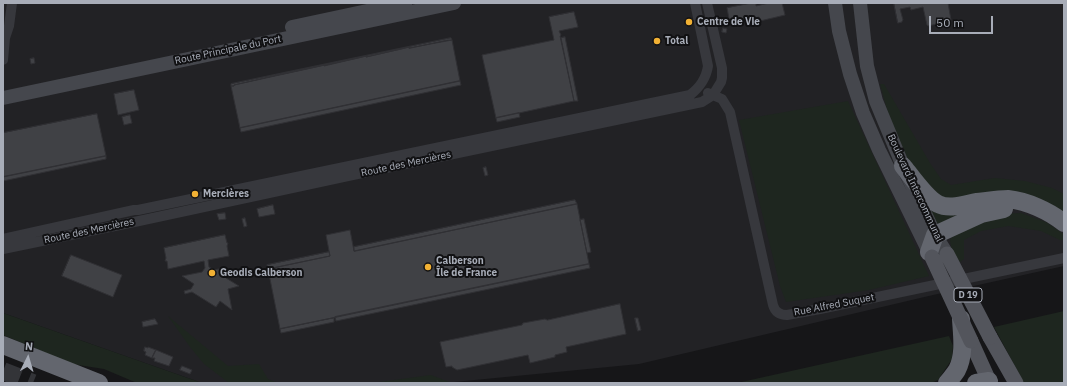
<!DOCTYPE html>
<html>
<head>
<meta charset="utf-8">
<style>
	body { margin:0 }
	#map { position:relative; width:1067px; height:386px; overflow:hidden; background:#161618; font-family:"IBM Plex Sans",sans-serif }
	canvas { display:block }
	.frame { position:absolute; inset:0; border:4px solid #a8adb8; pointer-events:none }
	.north { position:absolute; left:8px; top:338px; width:40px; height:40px; -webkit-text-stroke:3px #111113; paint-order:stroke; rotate:5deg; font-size:11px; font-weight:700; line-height:16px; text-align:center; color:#a8adb8 }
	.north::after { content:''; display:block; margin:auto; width:14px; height:18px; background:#a8adb8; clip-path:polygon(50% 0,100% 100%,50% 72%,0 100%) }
	.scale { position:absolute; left:929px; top:16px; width:64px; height:18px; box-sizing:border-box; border:2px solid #a8adb8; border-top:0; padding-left:5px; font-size:12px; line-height:14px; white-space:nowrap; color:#a8adb8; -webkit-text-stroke:3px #111113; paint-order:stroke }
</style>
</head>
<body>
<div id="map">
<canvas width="1067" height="386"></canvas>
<div class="frame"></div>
<div class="north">N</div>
<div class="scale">50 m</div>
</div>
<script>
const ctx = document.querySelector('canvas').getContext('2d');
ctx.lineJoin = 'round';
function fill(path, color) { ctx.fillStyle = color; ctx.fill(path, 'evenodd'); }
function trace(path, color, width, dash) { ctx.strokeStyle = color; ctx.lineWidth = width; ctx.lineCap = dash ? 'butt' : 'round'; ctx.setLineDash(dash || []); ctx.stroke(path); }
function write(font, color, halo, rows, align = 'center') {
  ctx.font = font + ' "IBM Plex Sans",sans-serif'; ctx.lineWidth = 4; ctx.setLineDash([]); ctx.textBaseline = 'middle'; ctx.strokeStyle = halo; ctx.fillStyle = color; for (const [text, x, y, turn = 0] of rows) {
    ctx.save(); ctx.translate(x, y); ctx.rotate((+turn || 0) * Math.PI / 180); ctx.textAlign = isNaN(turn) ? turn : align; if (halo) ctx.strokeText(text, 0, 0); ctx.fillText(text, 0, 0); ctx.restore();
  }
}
fill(new Path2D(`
	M 3,3 L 1064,3 L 1064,266 L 933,295 L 639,364 L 444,383 L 202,383 L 3,313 Z`), '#222225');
fill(new Path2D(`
	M 880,84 L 884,84 L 930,163 L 941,179 L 951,185 L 995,178 L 1025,181 L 1052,188 L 1064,194 L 1064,213 L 945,199 L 917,180 L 889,117 Z
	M 848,101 L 929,276 L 869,290 L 786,302 L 780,286 L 739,120 Z
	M 924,197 L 976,205 L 941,225 L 936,223 Z
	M 1021,213 L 1046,222 L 1062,233 L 1064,235 L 1064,240 L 1060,240 L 1041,231 L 1008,226 L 981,231 L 964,240 L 964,259 L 960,262 L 952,253 L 950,240 L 955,231 L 1000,214 Z
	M 1064,311 L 1064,383 L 1024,383 L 994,327 Z
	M 3,313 L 202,383 L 137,383 L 104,369 L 72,364 L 3,335 Z
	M 168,316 L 228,366 L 259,364 L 268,379 L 278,383 L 229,383 L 204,364 L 190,347 Z
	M 949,336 L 953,346 L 952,359 L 938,380 L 931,383 L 737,383 Z
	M 431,375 L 452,383 L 372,383 Z`), '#1e261f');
const building = new Path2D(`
	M 752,3 L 756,3 L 756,6 L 769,3 L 782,3 L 785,15 L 760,21 L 759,17 L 734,22 L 734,23 L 730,24 L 727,8 Z
	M 894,3 L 948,3 L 951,20 L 950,21 L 928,26 L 927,25 L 923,7 L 911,10 L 910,7 L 900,9 L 903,20 L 902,21 L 902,22 L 898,23 Z
	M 574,12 L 578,27 L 559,31 L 561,35 L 560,36 L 574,101 L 496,118 L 482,55 L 554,40 L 549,17 Z
	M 723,28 L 727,29 L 726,33 L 722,32 Z
	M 565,37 L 578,101 L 574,101 L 561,38 Z
	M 451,38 L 452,40 L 409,48 L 409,47 L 401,49 L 366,57 L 366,56 L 358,58 L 273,76 L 234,85 L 234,86 L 231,86 L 231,84 Z
	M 448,40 L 452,40 L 460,81 L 240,128 L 231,86 L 234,86 L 234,85 L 316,67 L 324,65 L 324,66 L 358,58 L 366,56 L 366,57 L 401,49 L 409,47 L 409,48 Z
	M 34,58 L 35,63 L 31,64 L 30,59 Z
	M 460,81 L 461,85 L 241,132 L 240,128 Z
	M 134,90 L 139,110 L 118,115 L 114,94 Z
	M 519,113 L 520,117 L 497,122 L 496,118 Z
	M 97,114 L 106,156 L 3,177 L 3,133 Z
	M 130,115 L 132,123 L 124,125 L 122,117 Z
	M 106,156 L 106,159 L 3,181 L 3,177 Z
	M 486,167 L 488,175 L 485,176 L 483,168 Z
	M 575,200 L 577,204 L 354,251 L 354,247 Z
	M 577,204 L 589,264 L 280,329 L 268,269 L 330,256 L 326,235 L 350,230 L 354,251 Z
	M 273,205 L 275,214 L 259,217 L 257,209 Z
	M 225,213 L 226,219 L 219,220 L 217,214 Z
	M 245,218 L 247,226 L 244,227 L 242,219 Z
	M 584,219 L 591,252 L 587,253 L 580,220 Z
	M 225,235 L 227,243 L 228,243 L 227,246 L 229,256 L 208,260 L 209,267 L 214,270 L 223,268 L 225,273 L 230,272 L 226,278 L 239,286 L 228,289 L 232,310 L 220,301 L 216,307 L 192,292 L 185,294 L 184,291 L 191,289 L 194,284 L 182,276 L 202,272 L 205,268 L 204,261 L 168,269 L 167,261 L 165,261 L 166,258 L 164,248 Z
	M 329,252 L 330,256 L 268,269 L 267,265 Z
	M 71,255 L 122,275 L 113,297 L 62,276 Z
	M 589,264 L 590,268 L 336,321 L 335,317 Z
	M 620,304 L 626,334 L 566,347 L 567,352 L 555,355 L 555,357 L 530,363 L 528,355 L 457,370 L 452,367 L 452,366 L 446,367 L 440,342 L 522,325 L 523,323 L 545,319 L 547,320 Z
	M 334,318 L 334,322 L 281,333 L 280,329 Z
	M 635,318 L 638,318 L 641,330 L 638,331 Z
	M 155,319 L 158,324 L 143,327 L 142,322 Z
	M 145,347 L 148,348 L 148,347 L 156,350 L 152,358 L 145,355 L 146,352 L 144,351 Z
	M 156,350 L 173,357 L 169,366 L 154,361 L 155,358 L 152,358 Z
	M 182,366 L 192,370 L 190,374 L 180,370 Z`);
fill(building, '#404145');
trace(building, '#303034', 1);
trace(new Path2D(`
	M 3,371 L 33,383`), '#333438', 18, [18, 9]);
trace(new Path2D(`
	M 3,60 L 5,38 L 9,26 L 12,3
	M 708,93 L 722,99 L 730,112 L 773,305 C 775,312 780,315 787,315 L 820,309 L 1064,258
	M 3,239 L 134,210 L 138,210 L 690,95 C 700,87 706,79 708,66 L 695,3
	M 3,249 L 139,221 L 348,176 L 702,102 L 713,95 L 721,82 L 722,78 L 722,68 L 707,3`), '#37383d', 10);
trace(new Path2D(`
	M 835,3 L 839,31 L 850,74 L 863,113 L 879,150 L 929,252
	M 860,3 L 867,66 L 876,101 L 903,166 L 935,235 L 947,254
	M 292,27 L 405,3
	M 3,98 L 454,3`), '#45474d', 14);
trace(new Path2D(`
	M 990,337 L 1016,383
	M 971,341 L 990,383`), '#53555c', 15);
trace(new Path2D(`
	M 903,166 C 911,176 927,199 938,204 C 950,210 965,204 977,202 C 986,201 999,199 1008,199 C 1027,201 1049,211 1064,223
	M 929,252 L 935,235 L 981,214 L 1004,209
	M 3,345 L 99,383
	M 947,383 C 950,379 954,375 957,370 C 965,355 962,336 961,319
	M 976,383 L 989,381`), '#63666e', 18);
trace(new Path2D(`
	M 947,254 L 990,337
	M 932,257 L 971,341`), '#53555c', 15);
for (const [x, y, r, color] of [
	[689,22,4,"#f2b134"],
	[657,41,4,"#f2b134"],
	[195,194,4,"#f2b134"],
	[428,267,4,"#f2b134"],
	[212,273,4,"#f2b134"]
]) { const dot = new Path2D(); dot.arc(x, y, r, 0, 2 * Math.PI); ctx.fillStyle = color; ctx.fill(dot); trace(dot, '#111113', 1.5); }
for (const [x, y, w] of [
	[968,295,28]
]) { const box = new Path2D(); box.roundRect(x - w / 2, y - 7, w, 14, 3); ctx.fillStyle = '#111113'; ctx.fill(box); trace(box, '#a8adb8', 1); }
write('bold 9px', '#a8adb8', null, [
	["D 19",968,295]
]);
write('bold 10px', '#a8adb8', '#111113', [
	["Centre de Vie",697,22],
	["Total",665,41],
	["Mercières",203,194],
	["Calberson",436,261],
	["Île de France",436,273],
	["Geodis Calberson",220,273]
], 'left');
write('10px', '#a8adb8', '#111113', [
	["Route Principale du Port",228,50,-12],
	["Route des Mercières",406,164,-12],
	["Boulevard Intercommunal",915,188,65],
	["Route des Mercières",89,231,-12],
	["Rue Alfred Suquet",834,305,-11]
]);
</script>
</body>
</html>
